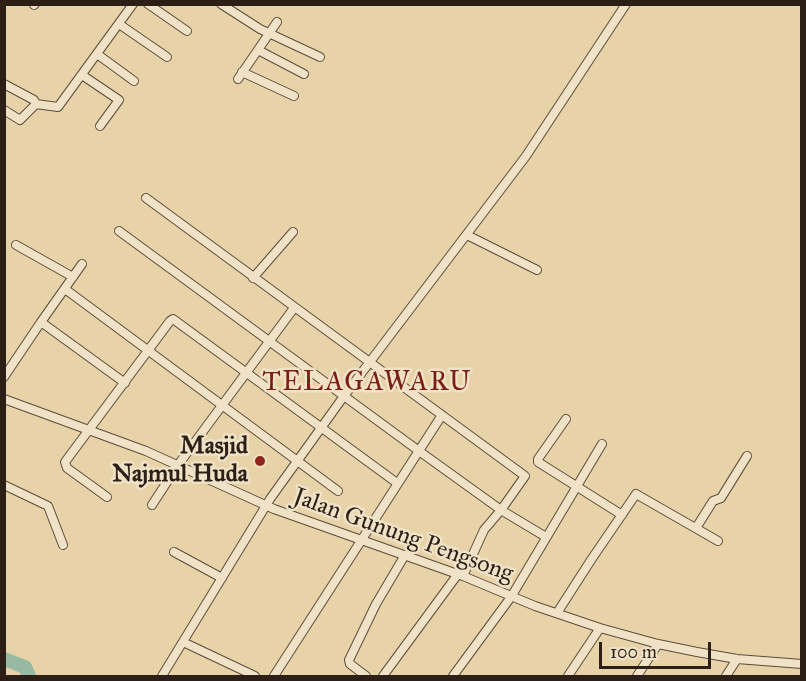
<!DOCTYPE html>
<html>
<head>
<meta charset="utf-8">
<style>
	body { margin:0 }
	#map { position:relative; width:806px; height:681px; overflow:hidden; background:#e8d3a9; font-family:"IM FELL Great Primer",serif }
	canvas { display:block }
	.frame { position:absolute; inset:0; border:6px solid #2c1f16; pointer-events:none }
	.scale { position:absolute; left:599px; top:642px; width:112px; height:27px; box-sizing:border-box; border:3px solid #2c1f16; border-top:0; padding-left:8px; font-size:18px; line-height:21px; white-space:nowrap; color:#2c1f16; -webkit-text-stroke:4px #f0e2c7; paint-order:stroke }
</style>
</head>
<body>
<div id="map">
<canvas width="806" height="681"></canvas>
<div class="frame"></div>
<div class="scale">100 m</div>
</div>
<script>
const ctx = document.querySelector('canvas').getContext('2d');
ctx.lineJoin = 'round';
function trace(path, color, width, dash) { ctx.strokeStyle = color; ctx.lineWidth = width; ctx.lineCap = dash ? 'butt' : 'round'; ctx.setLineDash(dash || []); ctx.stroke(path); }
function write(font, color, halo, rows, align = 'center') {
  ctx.font = font + ' "IM FELL Great Primer",serif'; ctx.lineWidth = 5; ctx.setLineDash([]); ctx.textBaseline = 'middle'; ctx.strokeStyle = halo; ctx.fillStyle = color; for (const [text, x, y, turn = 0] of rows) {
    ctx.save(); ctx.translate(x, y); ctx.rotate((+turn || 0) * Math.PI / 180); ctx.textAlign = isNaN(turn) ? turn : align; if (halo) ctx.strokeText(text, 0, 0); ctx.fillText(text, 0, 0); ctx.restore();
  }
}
trace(new Path2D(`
	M 4,659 L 25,667 L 29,676`), '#98b9a3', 14);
const minor = new Path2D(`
	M 148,4 L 187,31
	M 221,4 L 260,29 L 320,57
	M 34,5 L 35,4
	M 119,24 L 167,57
	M 258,50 L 304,74
	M 97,54 L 134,81
	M 242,72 L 294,96
	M 82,75 L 119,100 L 100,126
	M 238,79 L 277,22
	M 4,84 L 34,100 L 36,104 L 58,107 L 133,4
	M 4,110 L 20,120 L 36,104
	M 146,198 L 525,476 L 501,510 L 484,530 L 463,576
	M 119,231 L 419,451 L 501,510 L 546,537
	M 467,235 L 537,270
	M 16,245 L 73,277
	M 253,278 L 293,232
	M 65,289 L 338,491
	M 41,322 L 82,264
	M 4,377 L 41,322 L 125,383
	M 4,399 L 146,451 L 274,509 L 463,576 L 535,606 L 600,628 L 658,644 L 697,652 L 737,659 L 802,664
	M 566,419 L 538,459 L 538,462 L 622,515
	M 4,485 L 48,506 L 63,545
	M 107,497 L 67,468 L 65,462 L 170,321 L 173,319 L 397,483
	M 152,505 L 178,465 L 294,308
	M 696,528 L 713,501 L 721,498 L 747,456
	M 174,552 L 222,578
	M 557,613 L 591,560 L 636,494 L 718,541
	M 183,642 L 255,676
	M 162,676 L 270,499 L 344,396 L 526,156 L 626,4
	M 274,676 L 442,415
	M 366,676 L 350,664 L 349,660 L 376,604 L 405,555
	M 383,676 L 458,574
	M 453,676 L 511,597 L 602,444
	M 568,676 L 600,628
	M 637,676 L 658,644
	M 726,676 L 737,659`);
trace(minor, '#5b4c3b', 10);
trace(minor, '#f0e2c7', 8);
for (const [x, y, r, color] of [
	[260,461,6,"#8f2418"]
]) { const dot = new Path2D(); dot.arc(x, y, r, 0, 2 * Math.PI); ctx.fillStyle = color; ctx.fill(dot); trace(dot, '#f0e2c7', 2); }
write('bold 24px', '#2c1f16', '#f0e2c7', [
	["Masjid",248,447],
	["Najmul Huda",248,475]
], 'right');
write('24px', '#2c1f16', '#f0e2c7', [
	["Jalan Gunung Pengsong",403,536,20]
]);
ctx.letterSpacing = '1.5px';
write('27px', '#7a1f14', '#f0e2c7', [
	["TELAGAWARU",367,383]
]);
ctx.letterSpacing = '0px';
</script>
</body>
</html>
